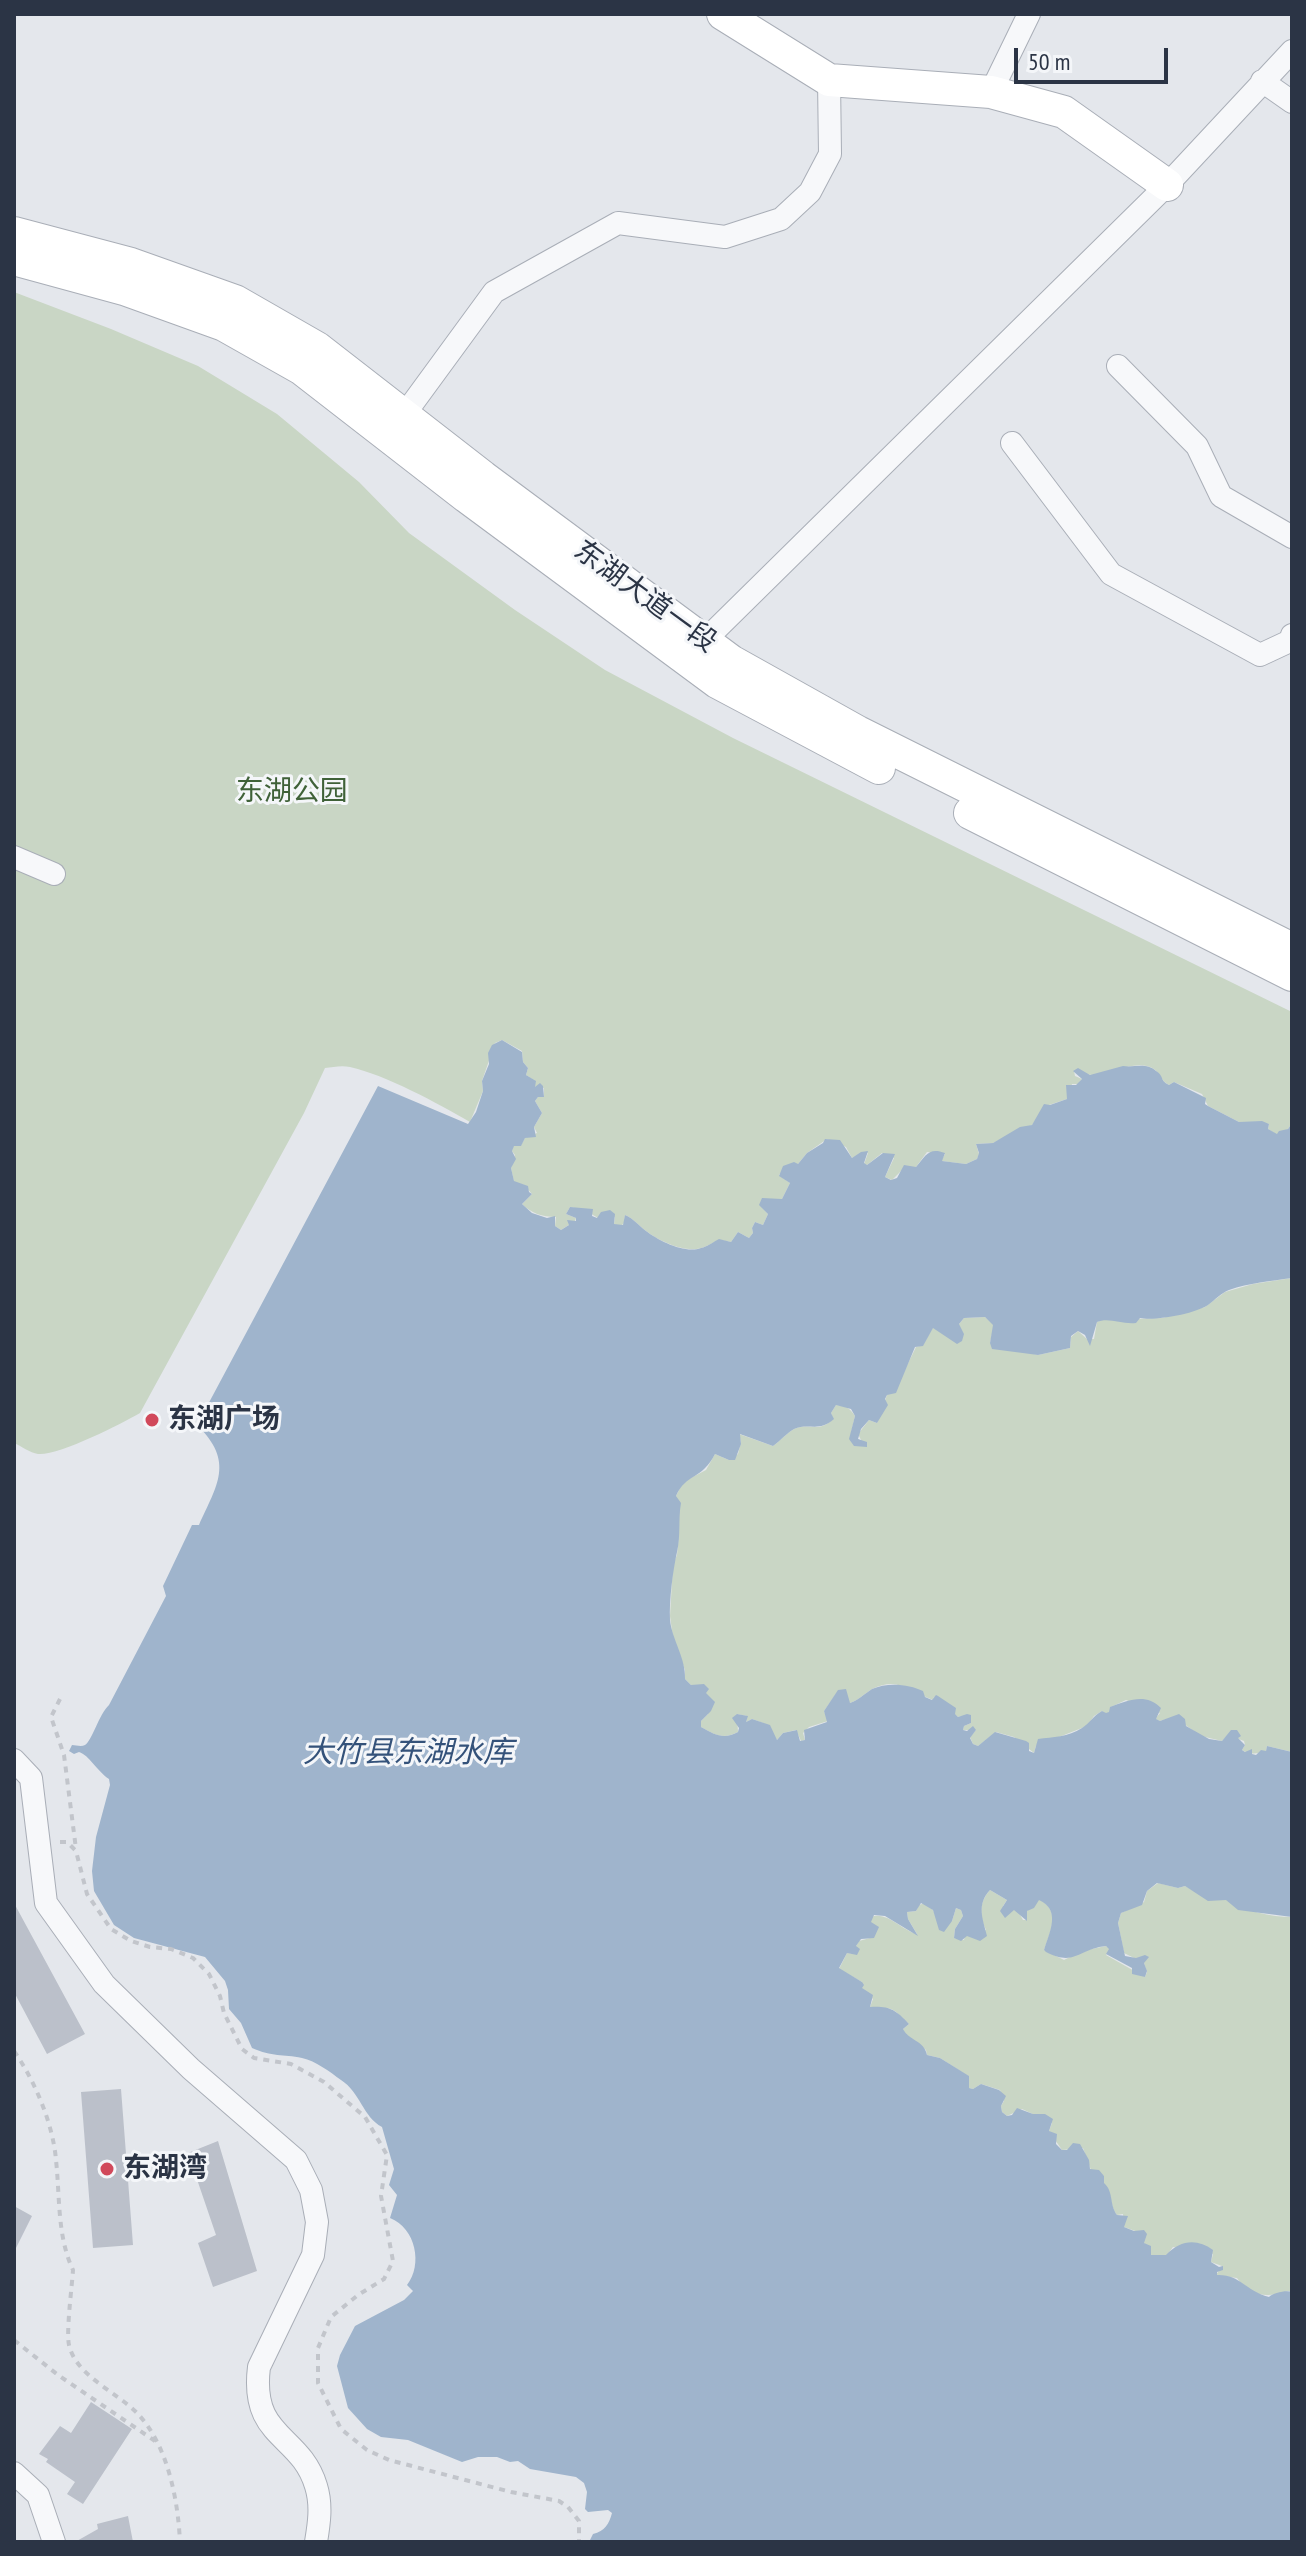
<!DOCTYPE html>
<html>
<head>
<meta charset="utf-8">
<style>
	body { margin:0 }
	#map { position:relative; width:1306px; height:2556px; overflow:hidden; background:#e4e7ec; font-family:"PT Sans Narrow",sans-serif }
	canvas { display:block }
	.frame { position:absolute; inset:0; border:16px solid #2b3445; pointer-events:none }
	.scale { position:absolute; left:1014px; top:48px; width:154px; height:36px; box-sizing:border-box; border:4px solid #2b3445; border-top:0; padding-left:10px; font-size:24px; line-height:28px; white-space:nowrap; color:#2b3445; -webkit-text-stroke:6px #f4f6f9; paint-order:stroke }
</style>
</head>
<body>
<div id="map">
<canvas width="1306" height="2556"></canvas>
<div class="frame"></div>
<div class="scale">50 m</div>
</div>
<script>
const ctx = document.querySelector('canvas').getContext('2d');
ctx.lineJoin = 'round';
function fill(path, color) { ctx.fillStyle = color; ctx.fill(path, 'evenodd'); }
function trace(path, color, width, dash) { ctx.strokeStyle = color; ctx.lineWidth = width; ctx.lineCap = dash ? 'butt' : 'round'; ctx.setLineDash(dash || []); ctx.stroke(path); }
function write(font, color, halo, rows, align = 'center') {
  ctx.font = font + ' "PT Sans Narrow","Noto Sans SC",sans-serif'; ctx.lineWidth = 6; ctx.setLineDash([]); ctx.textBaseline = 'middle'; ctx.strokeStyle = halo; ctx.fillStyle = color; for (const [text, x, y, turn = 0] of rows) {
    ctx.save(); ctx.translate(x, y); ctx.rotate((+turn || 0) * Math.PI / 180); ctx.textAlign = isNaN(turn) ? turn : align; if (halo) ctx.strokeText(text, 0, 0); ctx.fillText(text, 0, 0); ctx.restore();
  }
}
fill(new Path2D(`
	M 14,292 L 111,329 L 198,366 L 277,414 L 359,482 L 409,533 L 515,610 L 605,670 L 733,738 L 1292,1012 L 1292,1123 L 1288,1129 L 1277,1135 L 1268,1129 L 1269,1124 L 1239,1122 L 1208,1106 L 1202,1094 L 1174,1082 L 1169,1085 C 1159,1080 1160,1069 1147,1066 C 1128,1062 1111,1075 1092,1075 C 1086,1075 1080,1072 1074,1071 L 1075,1076 L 1082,1079 L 1078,1084 L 1072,1084 L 1067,1099 L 1049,1105 L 1032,1125 L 993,1143 L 976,1144 L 979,1154 L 977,1159 L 966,1164 L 941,1161 L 945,1154 L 927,1152 L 916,1167 L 901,1171 L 892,1180 L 885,1177 L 894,1158 L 882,1153 L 867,1165 L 864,1164 L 868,1153 L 852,1158 L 846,1147 L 827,1139 L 807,1153 L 798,1164 L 786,1166 L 779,1175 L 790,1183 L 782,1199 L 760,1205 L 768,1214 L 763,1225 L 755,1222 L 752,1228 L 753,1233 L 749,1238 L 738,1232 L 731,1242 L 719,1240 C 713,1242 707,1247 701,1248 C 685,1253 659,1241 646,1231 C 638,1225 634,1219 625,1215 L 624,1223 L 620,1227 L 614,1224 L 615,1217 L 600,1216 L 598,1218 L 585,1210 L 570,1207 L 566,1214 L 576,1218 L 575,1221 L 561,1230 L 555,1226 L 556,1217 C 542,1217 531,1213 522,1204 L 532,1194 L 524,1185 L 514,1182 L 511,1168 L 515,1155 L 512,1151 L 513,1146 L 521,1145 L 525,1138 L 537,1133 L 534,1127 L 542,1113 L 535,1101 L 538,1097 L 544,1097 L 544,1088 L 535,1087 L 535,1081 L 526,1075 L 528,1068 L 523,1062 L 522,1051 L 502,1040 L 495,1043 L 482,1081 L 483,1091 L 470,1122 C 437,1103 386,1075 350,1067 C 342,1065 333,1067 325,1068 L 304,1113 L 140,1413 C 121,1424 58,1456 38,1454 C 30,1453 21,1446 14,1443 Z
	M 1292,1278 L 1292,1752 L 1267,1746 L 1266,1751 C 1257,1754 1249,1755 1242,1750 L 1245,1745 L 1244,1741 L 1228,1735 L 1222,1741 L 1201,1736 L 1174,1717 L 1160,1721 L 1155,1719 L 1160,1713 L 1126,1700 L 1111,1707 L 1110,1712 L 1106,1714 L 1102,1711 L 1094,1716 L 1087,1726 L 1036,1746 L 1034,1753 L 1014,1737 L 996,1732 L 978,1746 L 973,1744 L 970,1737 L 976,1730 L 963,1730 L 964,1726 L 971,1723 L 962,1716 L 958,1717 L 934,1697 L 933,1700 C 910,1692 899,1676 872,1689 C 864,1694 859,1700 850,1703 L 836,1694 L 824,1711 L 828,1721 L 809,1727 L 803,1733 L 805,1740 L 801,1741 L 796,1730 L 783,1733 L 777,1740 L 763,1723 L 752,1719 L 746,1722 L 747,1716 L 737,1714 L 738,1732 C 723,1740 715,1735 701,1727 L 701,1721 L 708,1714 L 711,1699 L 697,1685 L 691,1685 L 685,1679 L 685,1670 L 673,1638 L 670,1616 L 673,1564 L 677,1555 L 679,1534 L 677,1517 L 680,1509 L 676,1496 L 683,1482 L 706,1470 L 715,1454 L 729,1460 L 738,1454 L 741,1442 L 739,1434 L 773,1446 C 780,1441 788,1432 794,1429 C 810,1422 818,1434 833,1419 L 831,1413 L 836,1405 C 845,1405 850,1408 855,1416 L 851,1433 L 862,1442 L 858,1434 L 869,1420 L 877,1423 L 887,1395 L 896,1388 L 916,1347 L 923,1345 L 933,1327 L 958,1343 L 959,1324 L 964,1318 L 985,1317 L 994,1325 L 990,1343 L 1038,1355 L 1070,1348 L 1071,1337 L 1078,1331 L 1087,1339 L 1094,1339 L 1097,1322 L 1102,1320 L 1162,1318 L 1205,1307 L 1225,1292 L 1253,1284 Z
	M 1158,1883 L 1178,1888 L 1185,1886 C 1199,1893 1208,1903 1226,1899 C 1244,1911 1271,1917 1292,1917 L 1292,2292 L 1288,2291 C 1268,2298 1250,2297 1237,2278 L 1216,2275 L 1222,2266 L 1211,2262 L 1213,2254 L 1173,2247 L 1167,2255 L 1151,2255 L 1138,2232 L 1124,2227 L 1123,2214 L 1117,2215 C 1109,2205 1113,2192 1103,2183 L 1104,2176 L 1091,2170 L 1083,2148 L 1062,2150 L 1049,2131 L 1052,2123 L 1022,2109 L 1007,2116 L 1002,2112 L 1001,2106 L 1004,2101 L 1000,2090 L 981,2084 L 973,2089 L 969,2088 L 968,2076 L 940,2058 L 927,2055 L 926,2050 L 904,2033 L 903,2029 L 909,2024 C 886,2003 898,2011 870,2007 L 873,1999 L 861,1988 L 862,1982 L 839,1969 L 847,1953 L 857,1954 L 856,1946 L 859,1941 L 870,1938 L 871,1917 C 887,1911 901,1930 917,1934 L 908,1919 L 907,1912 L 916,1911 L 919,1905 L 925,1903 L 933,1910 L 939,1924 L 952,1921 L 956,1908 L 961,1910 L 963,1916 L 955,1929 L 954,1938 L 964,1940 L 965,1936 L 986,1930 C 979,1916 979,1902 990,1890 L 1007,1900 L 1003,1906 L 1018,1911 L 1023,1920 L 1027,1920 L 1027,1911 L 1039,1899 C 1061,1911 1051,1930 1044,1950 L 1064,1960 L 1082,1951 L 1106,1946 L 1110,1949 L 1106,1955 L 1145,1977 L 1147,1972 L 1144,1963 L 1124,1953 L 1118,1923 L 1121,1913 L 1144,1902 L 1147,1891 Z`), '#c9d6c5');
fill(new Path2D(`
	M 502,1040 L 522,1052 L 523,1062 L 528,1068 L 526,1075 L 536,1081 L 535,1087 L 540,1083 L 543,1086 L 544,1097 L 538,1097 L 535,1101 L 542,1113 L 534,1127 L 536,1137 L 525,1138 L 521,1146 L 514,1146 L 512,1151 L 516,1159 L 511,1168 L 514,1181 L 528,1186 L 529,1192 L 532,1194 L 522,1204 L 532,1213 L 547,1218 L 555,1216 L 555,1226 L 561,1230 L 569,1225 L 567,1220 L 576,1221 L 576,1218 L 566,1214 L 570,1207 L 593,1209 L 592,1216 L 597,1218 L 601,1212 L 610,1210 L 615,1214 L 614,1224 L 623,1225 L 625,1215 C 634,1219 638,1225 646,1231 C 659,1241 685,1254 701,1248 C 707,1247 713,1242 719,1239 L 731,1242 L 738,1232 L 749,1238 L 753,1233 L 752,1228 L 755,1222 L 763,1225 L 768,1214 L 759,1205 L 762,1198 L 782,1199 L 790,1183 L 779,1176 L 783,1166 L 794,1162 L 798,1164 L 807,1153 L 823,1143 L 825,1139 L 840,1140 L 852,1158 L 861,1152 L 868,1151 L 864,1163 L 867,1165 L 883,1153 L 895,1154 L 885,1177 L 891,1180 L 897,1178 L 904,1165 L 916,1167 C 926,1155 929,1147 945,1153 L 942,1161 L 966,1164 L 977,1159 L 979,1153 L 976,1144 L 993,1143 L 1020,1127 L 1032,1125 L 1044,1104 L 1050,1105 L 1067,1099 L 1066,1085 L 1076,1085 L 1082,1079 L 1073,1071 L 1078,1068 L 1090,1075 L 1123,1066 C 1134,1068 1146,1062 1156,1071 C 1165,1077 1159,1080 1169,1085 L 1174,1082 L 1206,1098 L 1205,1104 L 1208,1106 L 1239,1122 L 1262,1121 L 1269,1124 L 1268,1129 L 1277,1134 L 1279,1131 L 1288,1129 L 1292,1123 L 1292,1278 C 1271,1281 1249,1283 1229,1290 C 1221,1293 1215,1300 1208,1305 C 1194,1314 1156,1321 1140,1318 L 1136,1323 C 1123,1325 1109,1317 1097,1322 L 1090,1346 L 1085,1335 L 1078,1331 L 1071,1336 L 1070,1348 L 1038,1355 L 992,1349 L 990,1343 L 993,1325 L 985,1317 L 964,1318 L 959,1324 L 964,1334 L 962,1341 L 957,1344 L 933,1328 L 923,1346 L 915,1347 L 896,1393 L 887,1395 L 885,1399 L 888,1405 L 877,1423 L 869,1420 L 861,1429 L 858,1439 L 867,1442 L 867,1447 L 854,1446 L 849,1439 L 855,1416 L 851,1409 L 836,1405 L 831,1413 L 834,1419 C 818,1433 809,1422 794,1429 C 788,1432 780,1441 773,1446 L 740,1434 L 741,1444 L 735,1460 L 729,1460 L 715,1454 C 702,1480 686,1473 676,1496 L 681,1503 C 678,1520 681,1535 677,1552 C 673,1570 669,1600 670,1620 C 672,1640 686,1658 685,1679 L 691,1685 L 704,1684 L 709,1689 L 706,1693 L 715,1702 L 711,1711 L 701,1721 L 701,1727 C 715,1735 724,1740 738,1732 L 739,1728 L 732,1718 L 737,1714 L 748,1716 L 746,1722 L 752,1719 L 770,1725 L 777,1740 L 783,1733 L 797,1730 L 800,1741 L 805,1740 L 804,1730 L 827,1722 L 824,1711 L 838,1690 L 846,1689 L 850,1703 C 859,1700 864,1694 872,1689 C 887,1682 909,1684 923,1691 L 925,1697 L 932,1700 L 936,1695 L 938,1696 L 956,1708 L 955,1714 L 958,1717 L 967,1714 L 971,1715 L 971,1723 L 964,1726 L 963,1730 L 967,1731 L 973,1726 L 976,1730 L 970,1738 L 973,1744 L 978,1746 L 995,1732 L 1026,1741 L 1029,1743 L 1029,1751 L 1034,1753 L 1038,1739 C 1053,1737 1068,1737 1082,1728 C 1090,1723 1093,1716 1102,1711 L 1106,1713 L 1109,1712 L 1110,1707 C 1129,1700 1146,1693 1161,1708 L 1156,1719 L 1160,1721 L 1179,1714 L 1185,1719 L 1186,1726 L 1209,1739 L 1222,1741 L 1231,1730 L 1237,1730 L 1241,1736 L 1238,1738 L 1245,1745 L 1242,1750 L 1245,1752 L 1252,1749 L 1252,1754 L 1256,1755 L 1261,1750 L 1266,1751 L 1267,1746 L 1292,1752 L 1292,1917 L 1238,1910 L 1226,1900 L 1208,1901 L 1185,1886 L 1178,1888 L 1157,1883 L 1147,1891 L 1142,1905 L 1121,1913 L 1118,1923 L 1125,1956 L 1136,1958 L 1145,1955 L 1149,1957 L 1144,1963 L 1147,1971 L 1145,1977 L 1132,1974 L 1132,1968 L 1106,1954 L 1109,1949 L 1106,1946 C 1078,1949 1075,1967 1046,1952 L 1044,1950 C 1050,1931 1061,1910 1039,1900 L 1034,1908 L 1027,1911 L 1027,1921 L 1014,1910 L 1005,1918 L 1000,1911 L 1007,1900 L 990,1890 C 976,1905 983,1919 987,1936 L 980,1941 L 967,1936 L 961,1941 L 954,1938 L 955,1929 L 963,1916 L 961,1910 L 956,1908 L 952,1921 L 944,1932 L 939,1930 L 933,1910 L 921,1903 L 916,1911 L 907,1912 L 908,1919 L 918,1936 L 885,1916 L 874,1915 L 871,1922 L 879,1927 L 874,1938 L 861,1939 L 856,1946 L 860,1949 L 857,1955 L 847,1953 L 839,1968 L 862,1982 L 864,1985 L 862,1988 L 873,1995 L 870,2007 C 889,2006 895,2009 909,2024 L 903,2029 C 909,2041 924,2040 927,2055 L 940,2058 L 969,2076 L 969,2088 L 973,2089 L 981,2084 L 999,2090 L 1006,2096 L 1001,2106 L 1002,2112 L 1007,2116 L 1012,2115 L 1017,2108 L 1033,2114 L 1045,2114 L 1053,2119 L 1049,2131 L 1057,2134 L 1056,2144 L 1062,2150 L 1067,2150 L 1073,2143 L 1080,2144 L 1089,2160 L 1090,2169 L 1099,2170 L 1104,2176 L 1104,2183 C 1114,2192 1109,2204 1117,2215 L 1128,2216 L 1124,2227 L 1134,2231 L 1144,2230 L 1147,2234 L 1144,2243 L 1151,2246 L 1151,2255 L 1166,2255 C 1180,2240 1197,2238 1213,2250 L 1211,2262 L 1219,2267 L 1223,2266 L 1223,2270 L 1217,2272 L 1217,2275 C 1240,2274 1244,2290 1269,2297 C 1273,2293 1286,2290 1292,2292 L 1292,2542 L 589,2542 L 593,2534 C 605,2531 609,2524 612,2513 L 608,2510 L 588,2512 L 585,2509 L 587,2492 L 584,2483 L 576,2477 L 530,2469 L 518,2461 L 510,2462 L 497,2457 L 478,2457 L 462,2462 L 408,2440 L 381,2437 L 367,2429 L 348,2408 L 337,2366 L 340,2355 L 355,2326 L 404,2300 L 413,2291 L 407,2285 C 423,2265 416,2228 390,2218 L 397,2195 L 389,2185 L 394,2169 L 382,2127 C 363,2117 360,2092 341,2080 C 330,2072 316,2061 302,2058 C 283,2054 272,2057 252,2048 L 241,2023 L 229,2009 L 228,1990 L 225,1981 L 205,1957 L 134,1938 L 114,1925 L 94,1891 L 92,1871 L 96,1837 L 110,1785 L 109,1779 C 97,1771 89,1755 79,1752 L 74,1754 L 69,1751 L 72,1745 C 76,1745 81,1747 85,1745 C 92,1741 99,1714 109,1705 L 166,1596 L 163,1586 L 192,1525 L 199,1525 C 217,1485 235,1462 197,1425 L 378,1086 L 468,1124 L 476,1112 L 483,1091 L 482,1081 L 489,1064 L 488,1053 L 492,1045 Z`), '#9fb4cc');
fill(new Path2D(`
	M 14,1903 L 85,2034 L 47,2054 L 14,1992 Z
	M 121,2089 L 133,2245 L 93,2248 L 81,2092 Z
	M 218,2141 L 257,2271 L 213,2287 L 198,2243 L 216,2235 L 188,2153 Z
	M 14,2206 L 32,2216 L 14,2252 Z
	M 91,2402 L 132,2429 L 83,2504 L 67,2494 L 75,2482 L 46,2462 L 48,2459 L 39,2454 L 60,2426 L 71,2433 Z
	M 128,2516 L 133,2542 L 75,2542 L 98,2529 L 97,2524 Z`), '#bbc0ca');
const street = new Path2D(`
	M 1262,81 L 1292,102
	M 991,92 L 1029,14
	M 1118,366 L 1197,446 L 1221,496 L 1292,537
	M 404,415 L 494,292 L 618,223 L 725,237 L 781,219 L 810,192 L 830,154 L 829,80
	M 1012,443 L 1111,574 L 1260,655 L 1290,641 L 1292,635
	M 694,651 L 1167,185 L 1292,51
	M 14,857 L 54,874
	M 14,1760 L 31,1778 L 46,1903 L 104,1984 L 191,2069 L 296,2160 L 311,2190 L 317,2222 L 313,2255 L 259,2367 C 250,2439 300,2433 316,2486 C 322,2505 319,2524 316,2542
	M 14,2473 L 38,2495 L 54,2542`);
const secondary = new Path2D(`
	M 723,14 L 829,80 L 991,92 L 1064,112 L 1167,185
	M 14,233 L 131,264 L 235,301 L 317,348 L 483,477 L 731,661 L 858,732 L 1292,949
	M 14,259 L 124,289 L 224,325 L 302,369 L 467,497 L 717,682 L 879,768
	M 970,813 L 1292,975`);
trace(street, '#a9aeb7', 24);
trace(secondary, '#a9aeb7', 34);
trace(new Path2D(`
	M 60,1699 L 51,1717 L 64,1755 L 76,1849
	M 60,1842 L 67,1842 L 76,1851 L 87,1894 L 111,1929 L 131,1941 L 150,1947 L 171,1949 L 193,1958 L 209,1974 L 220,1996 L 224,2013 L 242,2049 L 254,2058 L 291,2064 L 324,2082 L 365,2117 L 387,2155 L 381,2196 L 393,2261 L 384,2279 L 358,2295 L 331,2317 L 318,2348 L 318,2383 L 341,2429 L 367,2450 L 389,2460 L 511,2492 L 559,2501 L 568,2507 L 579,2521 L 579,2542
	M 14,2051 C 35,2081 53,2124 56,2160 C 60,2197 57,2236 73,2270 C 72,2286 66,2332 69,2345 C 76,2376 117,2392 138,2414 C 168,2446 178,2500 180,2542
	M 14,2340 L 58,2375 L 155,2441`), '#c2c5cb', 4, [6, 6]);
trace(street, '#f7f8fa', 22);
trace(secondary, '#fff', 32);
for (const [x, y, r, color] of [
	[152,1420,8,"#d1495b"],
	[107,2169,8,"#d1495b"]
]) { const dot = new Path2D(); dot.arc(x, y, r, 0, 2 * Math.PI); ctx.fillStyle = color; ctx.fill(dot); trace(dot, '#f4f6f9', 3); }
write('28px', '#2b3445', '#f4f6f9', [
	["东湖大道一段",645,597,36]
]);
write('28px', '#3f6138', '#f4f6f9', [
	["东湖公园",292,792]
]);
write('bold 28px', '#2b3445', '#f4f6f9', [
	["东湖广场",168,1420],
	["东湖湾",123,2169]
], 'left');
write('italic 30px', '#34527a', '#f4f6f9', [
	["大竹县东湖水库",408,1753]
]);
</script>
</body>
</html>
